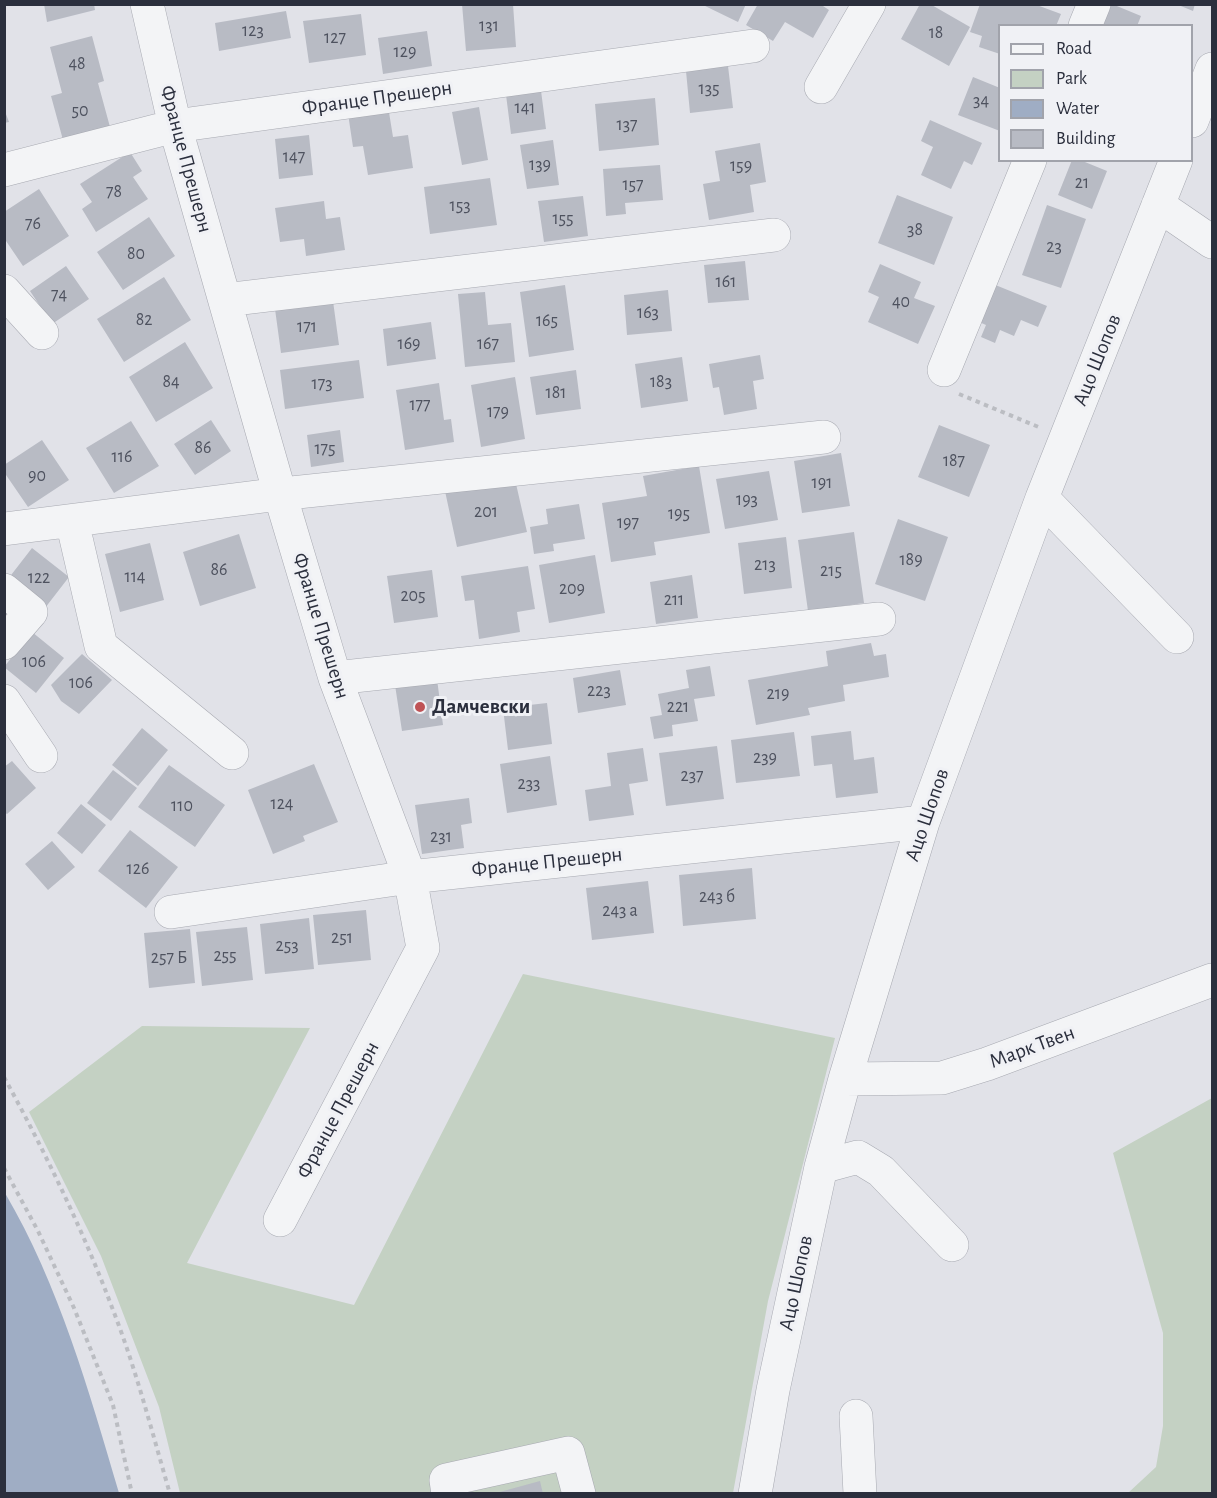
<!DOCTYPE html>
<html>
<head>
<meta charset="utf-8">
<style>
	body { margin:0 }
	#map { position:relative; width:1217px; height:1498px; overflow:hidden; background:#e1e2e8; font-family:"Alegreya Sans",sans-serif }
	canvas { display:block }
	.frame { position:absolute; inset:0; border:6px solid #2b2f3d; pointer-events:none }
	.legend { position:absolute; left:998px; top:24px; width:195px; height:138px; box-sizing:border-box; background:#f0f1f5; border:2px solid #a1a3ab; margin:0; padding:8px 10px; list-style:none; font-size:18px; color:#2b2f3d }
	.legend li { display:flex; align-items:center; gap:12px; height:30px }
	.legend b { width:30px; border:2px solid #a1a3ab }
</style>
</head>
<body>
<div id="map">
<canvas width="1217" height="1498"></canvas>
<div class="frame"></div>
<ul class="legend">
<li><b style="height:8px;background:#f3f4f6"></b>Road</li>
<li><b style="height:16px;background:#c4d1c3"></b>Park</li>
<li><b style="height:16px;background:#9fadc4"></b>Water</li>
<li><b style="height:16px;background:#b8bbc4"></b>Building</li>
</ul>
</div>
<script>
const ctx = document.querySelector('canvas').getContext('2d');
ctx.lineJoin = 'round';
function fill(path, color) { ctx.fillStyle = color; ctx.fill(path, 'evenodd'); }
function trace(path, color, width, dash) { ctx.strokeStyle = color; ctx.lineWidth = width; ctx.lineCap = dash ? 'butt' : 'round'; ctx.setLineDash(dash || []); ctx.stroke(path); }
function write(font, color, halo, rows, align = 'center') {
  ctx.font = font + ' "Alegreya Sans",sans-serif'; ctx.lineWidth = 6; ctx.setLineDash([]); ctx.textBaseline = 'middle'; ctx.strokeStyle = halo; ctx.fillStyle = color; for (const [text, x, y, turn = 0] of rows) {
    ctx.save(); ctx.translate(x, y); ctx.rotate((+turn || 0) * Math.PI / 180); ctx.textAlign = isNaN(turn) ? turn : align; if (halo) ctx.strokeText(text, 0, 0); ctx.fillText(text, 0, 0); ctx.restore();
  }
}
fill(new Path2D(`
	M 523,974 L 835,1038 L 768,1301 L 733,1493 L 180,1493 L 159,1407 L 101,1256 L 29,1112 L 142,1026 L 310,1028 L 187,1263 L 354,1305 Z
	M 1212,1098 L 1212,1493 L 1128,1493 L 1156,1467 L 1163,1426 L 1163,1333 L 1113,1153 Z`), '#c4d1c3');
fill(new Path2D(`
	M 5,1193 C 59,1285 89,1391 119,1493 L 5,1493 Z`), '#9fadc4');
fill(new Path2D(`
	M 44,4 L 94,4 L 95,10 L 47,22 Z
	M 462,4 L 513,4 L 516,47 L 466,51 Z
	M 701,4 L 746,4 L 738,22 Z
	M 758,4 L 820,4 L 829,10 L 813,38 L 785,22 L 773,41 L 746,25 Z
	M 920,4 L 930,4 L 970,27 L 949,66 L 901,39 Z
	M 980,4 L 1034,4 L 1061,14 L 1056,26 L 1000,26 L 1000,54 L 979,47 L 982,36 L 970,32 Z
	M 1105,4 L 1112,4 L 1141,16 L 1137,26 L 1097,26 Z
	M 1176,4 L 1195,4 L 1193,11 Z
	M 286,11 L 291,38 L 219,51 L 215,23 Z
	M 361,14 L 366,55 L 309,63 L 303,21 Z
	M 427,31 L 432,66 L 383,74 L 378,38 Z
	M 92,36 L 104,81 L 98,83 L 110,127 L 63,140 L 51,96 L 62,93 L 50,47 Z
	M 728,66 L 733,108 L 690,113 L 686,71 Z
	M 973,77 L 1000,88 L 1000,131 L 958,115 Z
	M 540,83 L 546,129 L 511,134 L 505,87 Z
	M 655,98 L 659,145 L 599,151 L 595,104 Z
	M 387,100 L 393,137 L 408,135 L 413,168 L 368,175 L 363,146 L 353,147 L 347,107 Z
	M 479,107 L 488,160 L 462,165 L 452,112 Z
	M 4,109 L 9,122 L 4,123 Z
	M 930,120 L 982,143 L 972,165 L 964,161 L 951,189 L 921,175 L 933,147 L 921,141 Z
	M 309,135 L 313,175 L 279,179 L 275,139 Z
	M 553,140 L 559,185 L 527,189 L 520,145 Z
	M 760,143 L 766,182 L 750,185 L 754,212 L 709,220 L 703,184 L 720,181 L 715,151 Z
	M 130,152 L 142,171 L 133,177 L 148,199 L 96,232 L 82,209 L 92,202 L 80,184 Z
	M 1072,160 L 1080,160 L 1107,171 L 1092,209 L 1058,195 Z
	M 660,165 L 663,200 L 625,203 L 626,214 L 606,216 L 603,169 Z
	M 490,178 L 497,225 L 430,234 L 424,187 Z
	M 39,189 L 69,236 L 23,266 L 4,238 L 4,212 Z
	M 897,195 L 953,217 L 934,265 L 878,243 Z
	M 583,196 L 588,236 L 544,242 L 538,201 Z
	M 324,201 L 326,219 L 340,217 L 345,250 L 306,256 L 304,239 L 280,242 L 275,208 Z
	M 1047,205 L 1086,219 L 1061,288 L 1022,275 Z
	M 149,217 L 175,256 L 123,290 L 97,252 Z
	M 745,261 L 749,300 L 708,303 L 704,265 Z
	M 880,264 L 921,282 L 914,298 L 935,306 L 918,344 L 868,322 L 879,297 L 868,292 Z
	M 66,266 L 89,299 L 52,324 L 30,291 Z
	M 164,277 L 191,320 L 124,362 L 97,319 Z
	M 993,284 L 1047,306 L 1038,327 L 1021,320 L 1014,336 L 1000,330 L 995,343 L 981,337 L 986,325 L 977,321 Z
	M 565,285 L 574,350 L 529,357 L 520,292 Z
	M 668,290 L 672,331 L 627,335 L 624,295 Z
	M 485,292 L 488,325 L 511,323 L 515,362 L 465,367 L 458,294 Z
	M 333,301 L 339,345 L 281,353 L 275,309 Z
	M 431,322 L 436,359 L 387,366 L 383,329 Z
	M 185,342 L 213,388 L 156,422 L 129,377 Z
	M 760,355 L 764,379 L 753,381 L 757,409 L 724,415 L 719,387 L 713,388 L 709,364 Z
	M 682,357 L 688,401 L 641,408 L 635,364 Z
	M 359,360 L 364,398 L 285,409 L 280,370 Z
	M 576,370 L 581,409 L 536,415 L 530,377 Z
	M 515,377 L 525,439 L 481,447 L 471,385 Z
	M 439,383 L 444,420 L 451,419 L 454,442 L 405,450 L 396,390 Z
	M 211,420 L 231,451 L 195,475 L 174,444 Z
	M 131,421 L 159,466 L 114,493 L 86,448 Z
	M 939,425 L 990,445 L 969,497 L 918,477 Z
	M 340,430 L 344,462 L 311,467 L 307,435 Z
	M 42,440 L 69,480 L 28,507 L 4,472 L 4,465 Z
	M 841,453 L 850,506 L 802,513 L 794,461 Z
	M 699,466 L 710,533 L 654,542 L 656,555 L 611,562 L 602,503 L 647,496 L 643,476 Z
	M 769,471 L 778,520 L 725,529 L 716,479 Z
	M 514,475 L 527,532 L 457,547 L 445,491 Z
	M 579,504 L 585,539 L 553,544 L 554,551 L 534,554 L 530,527 L 548,524 L 546,509 Z
	M 898,519 L 948,537 L 925,601 L 875,584 Z
	M 854,532 L 864,603 L 808,611 L 798,540 Z
	M 239,534 L 256,588 L 200,606 L 183,552 Z
	M 786,537 L 792,588 L 744,594 L 738,543 Z
	M 150,543 L 164,600 L 120,612 L 105,554 Z
	M 32,548 L 69,577 L 45,608 L 8,579 Z
	M 595,555 L 605,613 L 549,623 L 539,565 Z
	M 528,566 L 535,609 L 517,612 L 520,632 L 479,639 L 474,600 L 465,601 L 461,576 Z
	M 432,570 L 438,617 L 394,623 L 387,576 Z
	M 692,575 L 698,618 L 656,624 L 650,582 Z
	M 32,632 L 64,658 L 36,693 L 4,667 Z
	M 871,643 L 874,656 L 886,654 L 889,677 L 843,685 L 845,701 L 808,708 L 810,715 L 756,725 L 748,680 L 828,666 L 826,651 Z
	M 82,654 L 112,680 L 79,714 L 61,701 L 51,685 Z
	M 710,666 L 715,696 L 694,699 L 698,721 L 672,725 L 673,736 L 654,739 L 650,717 L 662,715 L 658,694 L 689,688 L 686,670 Z
	M 620,670 L 626,705 L 578,713 L 573,678 Z
	M 437,679 L 443,725 L 402,731 L 395,685 Z
	M 547,703 L 552,744 L 508,750 L 503,708 Z
	M 142,728 L 168,750 L 138,786 L 112,765 Z
	M 851,731 L 854,760 L 874,757 L 878,793 L 836,798 L 832,764 L 814,766 L 811,736 Z
	M 794,732 L 800,776 L 736,783 L 731,740 Z
	M 717,746 L 724,799 L 666,806 L 659,753 Z
	M 643,748 L 648,781 L 629,784 L 634,815 L 589,821 L 585,790 L 611,786 L 607,753 Z
	M 550,756 L 557,805 L 507,813 L 500,764 Z
	M 12,761 L 36,788 L 7,814 L 4,812 L 4,767 Z
	M 314,764 L 338,822 L 303,836 L 305,841 L 273,854 L 248,790 Z
	M 169,765 L 225,805 L 195,847 L 138,807 Z
	M 113,770 L 137,788 L 111,821 L 87,803 Z
	M 469,798 L 472,823 L 461,825 L 464,848 L 422,854 L 415,805 Z
	M 81,804 L 106,825 L 82,854 L 57,833 Z
	M 130,830 L 178,867 L 146,908 L 98,871 Z
	M 52,841 L 75,867 L 48,890 L 25,864 Z
	M 752,868 L 756,919 L 683,926 L 679,875 Z
	M 648,881 L 654,933 L 592,940 L 586,888 Z
	M 366,910 L 371,960 L 318,965 L 313,915 Z
	M 309,918 L 314,969 L 265,974 L 260,924 Z
	M 247,927 L 253,980 L 202,986 L 196,932 Z
	M 190,929 L 195,983 L 149,988 L 144,933 Z
	M 540,1481 L 543,1494 L 496,1494 L 496,1493 Z`), '#b8bbc4');
const minor = new Path2D(`
	M 147,4 L 175,126 L 280,494 L 335,678 L 410,877 L 423,948 L 280,1220
	M 1085,26 L 1094,4
	M 821,87 L 869,4
	M 1192,121 L 1212,69
	M 4,170 L 175,126 L 753,46
	M 1158,205 L 1212,242
	M 4,291 L 42,333
	M 225,300 L 774,235
	M 944,370 L 1030,160
	M 1042,498 L 1177,637
	M 72,521 L 101,646 L 232,753
	M 4,529 L 280,494 L 824,437
	M 4,590 L 31,612 L 4,643
	M 335,678 L 879,619
	M 4,701 L 41,756
	M 171,912 L 410,877 L 923,822
	M 845,1079 L 942,1078 L 987,1064 L 1212,980
	M 821,1167 L 858,1157 L 881,1171 L 952,1245
	M 856,1416 L 860,1494
	M 448,1494 L 446,1480 L 568,1453 L 579,1494
	M 755,1494 L 773,1390 L 821,1167 L 845,1079 L 923,822 L 1042,498 L 1176,160`);
trace(minor, '#a7a9b1', 34);
trace(new Path2D(`
	M 959,394 L 1041,428
	M 4,1077 C 45,1152 83,1230 113,1310 C 136,1369 152,1432 170,1494
	M 4,1168 L 38,1231 L 74,1308 L 113,1405 L 132,1494`), '#bbbdc2', 4, [4.5, 4.5]);
trace(minor, '#f3f4f6', 33);
for (const [x, y, r, color] of [
	[420,707,6,"#bf5356"]
]) { const dot = new Path2D(); dot.arc(x, y, r, 0, 2 * Math.PI); ctx.fillStyle = color; ctx.fill(dot); trace(dot, '#f0f1f5', 2); }
write('18px', '#4e525f', null, [
	["131",489,26],
	["123",253,31],
	["18",936,33],
	["127",335,38],
	["129",405,52],
	["48",77,64],
	["135",709,89],
	["34",981,101],
	["141",525,108],
	["50",80,111],
	["137",627,125],
	["147",294,157],
	["139",540,165],
	["159",741,166],
	["21",1082,183],
	["157",633,185],
	["78",114,192],
	["153",460,206],
	["155",563,219],
	["76",33,224],
	["38",915,230],
	["23",1054,247],
	["80",136,254],
	["161",726,282],
	["74",59,295],
	["40",901,302],
	["163",648,313],
	["82",144,320],
	["165",547,321],
	["171",307,327],
	["169",409,344],
	["167",488,344],
	["84",171,382],
	["183",661,382],
	["173",322,384],
	["181",556,393],
	["177",420,405],
	["179",498,412],
	["86",203,448],
	["175",325,449],
	["116",122,457],
	["187",954,461],
	["90",37,476],
	["191",822,483],
	["193",747,500],
	["201",486,512],
	["195",679,514],
	["197",628,523],
	["189",911,560],
	["213",765,565],
	["86",219,570],
	["215",831,571],
	["114",135,577],
	["122",39,578],
	["209",572,589],
	["205",413,596],
	["211",674,600],
	["106",34,662],
	["106",81,683],
	["223",599,691],
	["219",778,694],
	["221",678,707],
	["239",765,758],
	["237",692,776],
	["233",529,784],
	["124",282,804],
	["110",182,806],
	["231",441,837],
	["126",138,869],
	["243 б",717,897],
	["243 а",620,911],
	["251",342,938],
	["253",287,946],
	["255",225,956],
	["257 Б",169,958]
]);
write('21px', '#2b2f3d', '#f0f1f5', [
	["Франце Прешерн",377,98,-8],
	["Францe Прешерн",186,159,75],
	["Ацо Шопов",1097,360,-68],
	["Францe Прешерн",321,626,73],
	["Ацо Шопов",927,815,-71],
	["Франце Прешерн",547,862,-6],
	["Марк Твен",1032,1047,-20],
	["Францe Прешерн",338,1110,-62],
	["Ацо Шопов",796,1283,-78]
]);
write('bold 21px', '#2b2f3d', '#f0f1f5', [
	["Дамчевски",432,707]
], 'left');
</script>
</body>
</html>
